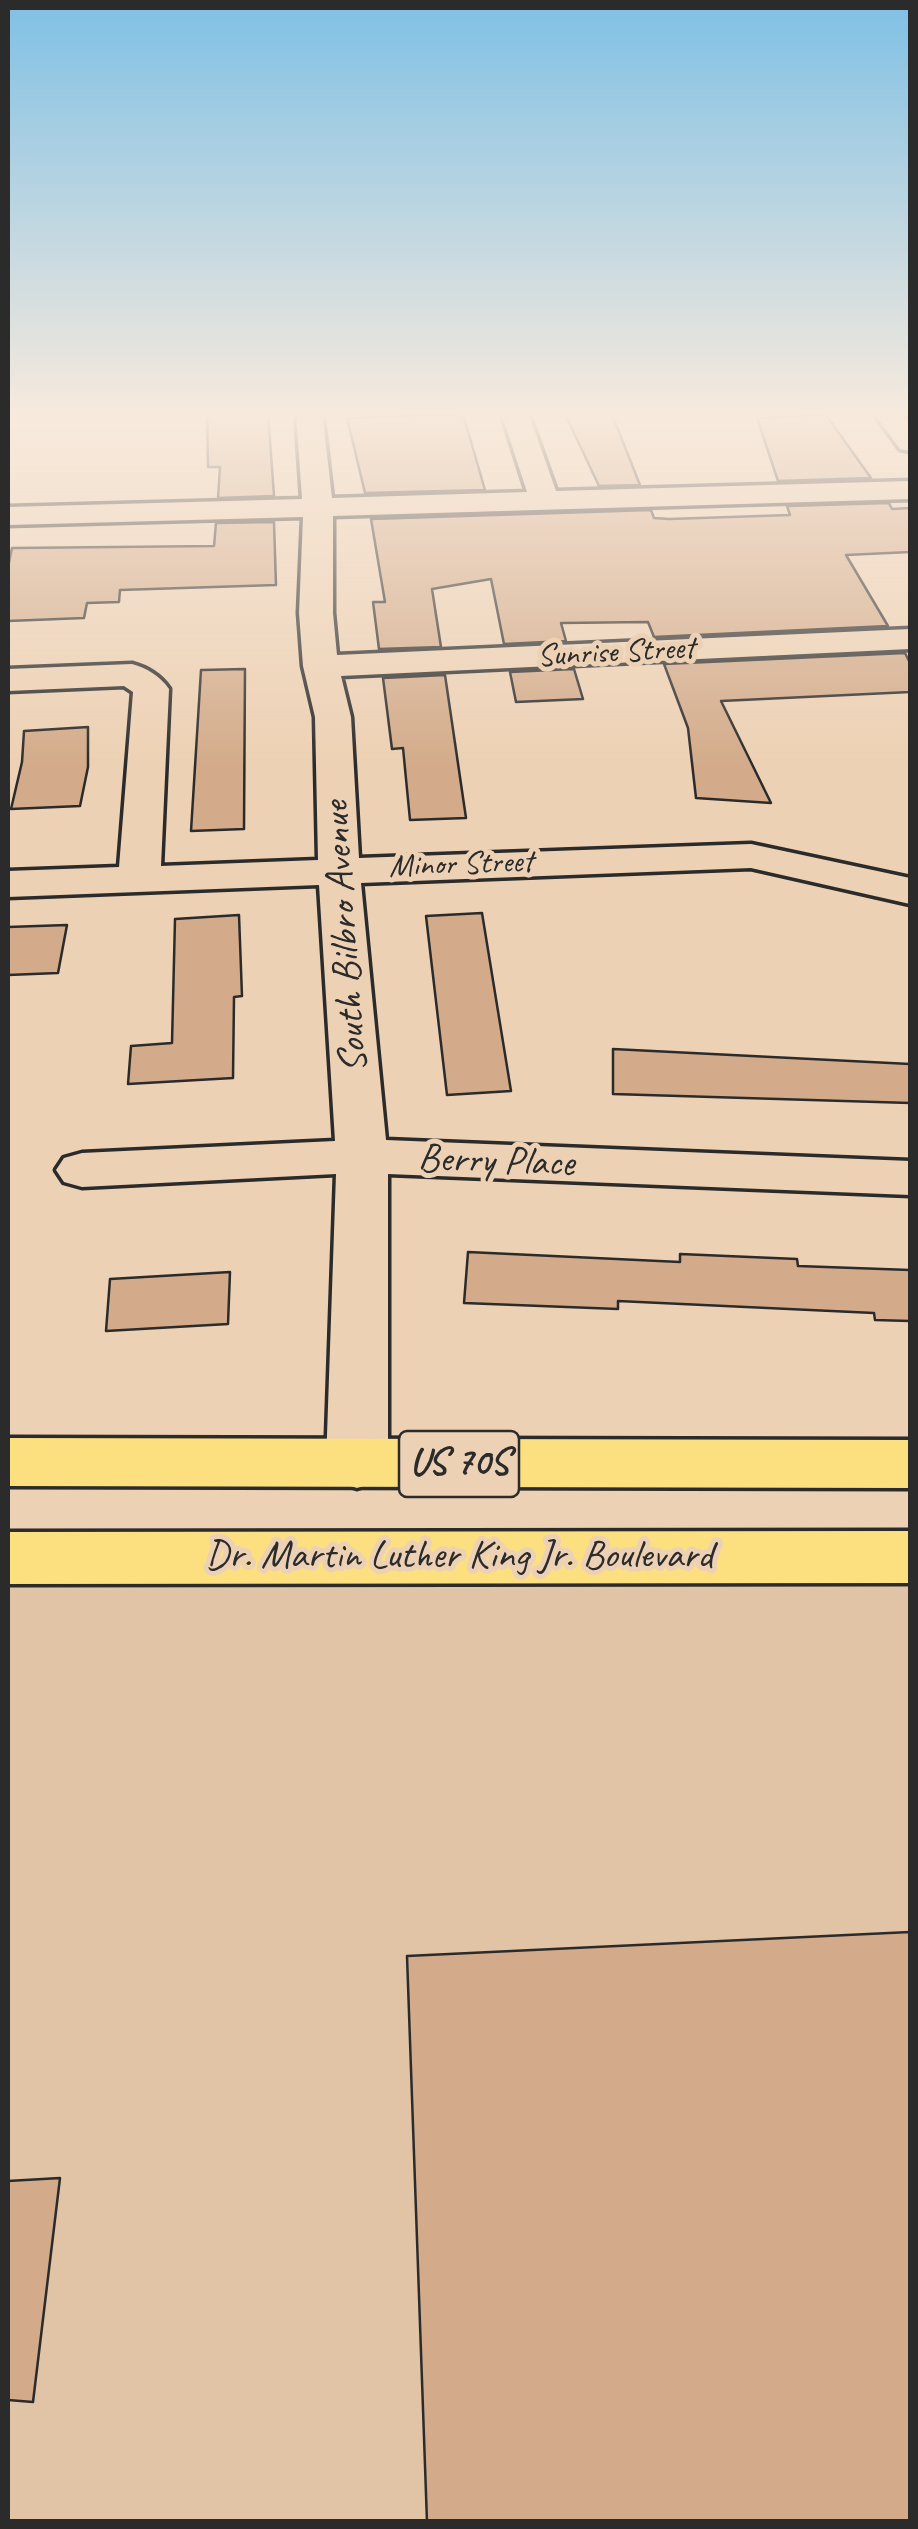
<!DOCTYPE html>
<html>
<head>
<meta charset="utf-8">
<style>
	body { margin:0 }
	#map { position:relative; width:918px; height:2529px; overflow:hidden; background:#edd1b4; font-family:Caveat,sans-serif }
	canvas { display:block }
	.frame { position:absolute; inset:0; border:10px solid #2b2b2b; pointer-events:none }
</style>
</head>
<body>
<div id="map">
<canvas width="918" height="2529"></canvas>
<div class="frame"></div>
</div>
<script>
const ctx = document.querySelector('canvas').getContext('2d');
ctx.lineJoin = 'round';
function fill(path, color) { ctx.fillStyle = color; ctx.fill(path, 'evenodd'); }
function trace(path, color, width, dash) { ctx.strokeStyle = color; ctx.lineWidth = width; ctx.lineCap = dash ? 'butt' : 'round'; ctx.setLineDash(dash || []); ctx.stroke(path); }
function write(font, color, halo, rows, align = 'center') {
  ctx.font = font + ' Caveat,sans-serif'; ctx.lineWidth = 10; ctx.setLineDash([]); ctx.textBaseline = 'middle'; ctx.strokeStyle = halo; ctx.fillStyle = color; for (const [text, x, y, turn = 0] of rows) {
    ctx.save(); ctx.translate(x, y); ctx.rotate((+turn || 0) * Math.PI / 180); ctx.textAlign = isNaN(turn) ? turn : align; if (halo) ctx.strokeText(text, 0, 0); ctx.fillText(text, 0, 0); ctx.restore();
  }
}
fill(new Path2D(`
	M 8,1587 L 910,1587 L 910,2521 L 8,2521 Z`), '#e1c3a5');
const building = new Path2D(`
	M 207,412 L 268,412 L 274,496 L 218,498 L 220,467 L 208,467 Z
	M 564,412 L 611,412 L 640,485 L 599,486 Z
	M 463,414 L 485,490 L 365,493 L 347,418 Z
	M 826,415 L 871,478 L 778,481 L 757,418 Z
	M 889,503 L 892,509 L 910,508 L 910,552 L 846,555 L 888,626 L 654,637 L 648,622 L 561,623 L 566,641 L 504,644 L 491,579 L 432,589 L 441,647 L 379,649 L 373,602 L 385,602 L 371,519 L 651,510 L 654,518 L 669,519 L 790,515 L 787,506 Z
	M 274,522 L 276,585 L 120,590 L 119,602 L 87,603 L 84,618 L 8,621 L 8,567 L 12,548 L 214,546 L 216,523 Z
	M 905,653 L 910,663 L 910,692 L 721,701 L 771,803 L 696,798 L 688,728 L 664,664 Z
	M 245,669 L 244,829 L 191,831 L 201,670 Z
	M 574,669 L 583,699 L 516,702 L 510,672 Z
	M 445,675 L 466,818 L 410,820 L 403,748 L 392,749 L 383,678 Z
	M 88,727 L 88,767 L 80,806 L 11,809 L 22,762 L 24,731 Z
	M 482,913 L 511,1091 L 447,1095 L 426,916 Z
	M 239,915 L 242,996 L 234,997 L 233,1078 L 128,1084 L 131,1046 L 172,1043 L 175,919 Z
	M 67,925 L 58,973 L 8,975 L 8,927 Z
	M 613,1049 L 910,1064 L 910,1103 L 613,1094 Z
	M 468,1252 L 680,1262 L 680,1254 L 797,1259 L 798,1266 L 910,1270 L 910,1321 L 875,1320 L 874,1313 L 618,1301 L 618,1309 L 464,1303 Z
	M 230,1272 L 228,1324 L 106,1331 L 110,1279 Z
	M 910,1932 L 910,2522 L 427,2522 L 407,1956 Z
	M 60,2178 L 33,2402 L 8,2400 L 8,2181 Z`);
fill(building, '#d3ab8a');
trace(building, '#2b2b2b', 2.5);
const minor = new Path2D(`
	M 296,412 L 322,412 L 332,498 L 527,492 L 501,412 L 528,412 L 556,491 L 910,481 L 910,499 L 333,516 L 333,613 L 337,655 L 910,629 L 910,649 L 341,676 L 351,717 L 359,858 L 751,844 L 910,878 L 910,904 L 751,868 L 361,883 L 386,1140 L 910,1161 L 910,1195 L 388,1174 L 388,1464 L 379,1481 L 357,1488 L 335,1481 L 326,1464 L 336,1174 L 82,1187 L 64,1182 L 56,1170 L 64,1158 L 82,1153 L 335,1141 L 319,885 L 8,897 L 8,871 L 119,867 L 133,692 L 124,686 L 8,691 L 8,669 L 132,664 C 147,668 160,676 169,689 L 161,866 L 318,860 L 315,717 L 303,666 L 299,613 L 303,517 L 8,525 L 8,507 L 302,499 Z
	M 873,412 L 900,412 L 910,425 L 910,451 L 900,449 Z`);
const primary = new Path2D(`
	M 8,1438 L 910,1440 L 910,1488 L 8,1486 Z
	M 910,1531 L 910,1583 L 8,1584 L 8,1532 Z`);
trace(minor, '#2b2b2b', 7);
trace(primary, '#2b2b2b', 7);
fill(minor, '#edd1b4');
fill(primary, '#fce080');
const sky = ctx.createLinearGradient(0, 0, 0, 766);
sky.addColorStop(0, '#7fc0e5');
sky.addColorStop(0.54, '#f7eadd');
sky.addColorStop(1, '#f7eadd00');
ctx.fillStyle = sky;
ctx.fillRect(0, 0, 918, 766);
write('32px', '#2b2b2b', '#edd1b4', [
	["Sunrise Street",616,653,-3],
	["Minor Street",461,865,-2]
]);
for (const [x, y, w] of [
	[459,1464,120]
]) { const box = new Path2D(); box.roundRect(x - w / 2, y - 33, w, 66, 8); ctx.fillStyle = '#edd1b4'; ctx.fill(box); trace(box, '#2b2b2b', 2.5); }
write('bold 38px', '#2b2b2b', null, [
	["US 70S",459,1464]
]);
write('40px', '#2b2b2b', '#edd1b4', [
	["South Bilbro Avenue",346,937,-94],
	["Berry Place",496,1162,2],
	["Dr. Martin Luther King Jr. Boulevard",459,1557]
]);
</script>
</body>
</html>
